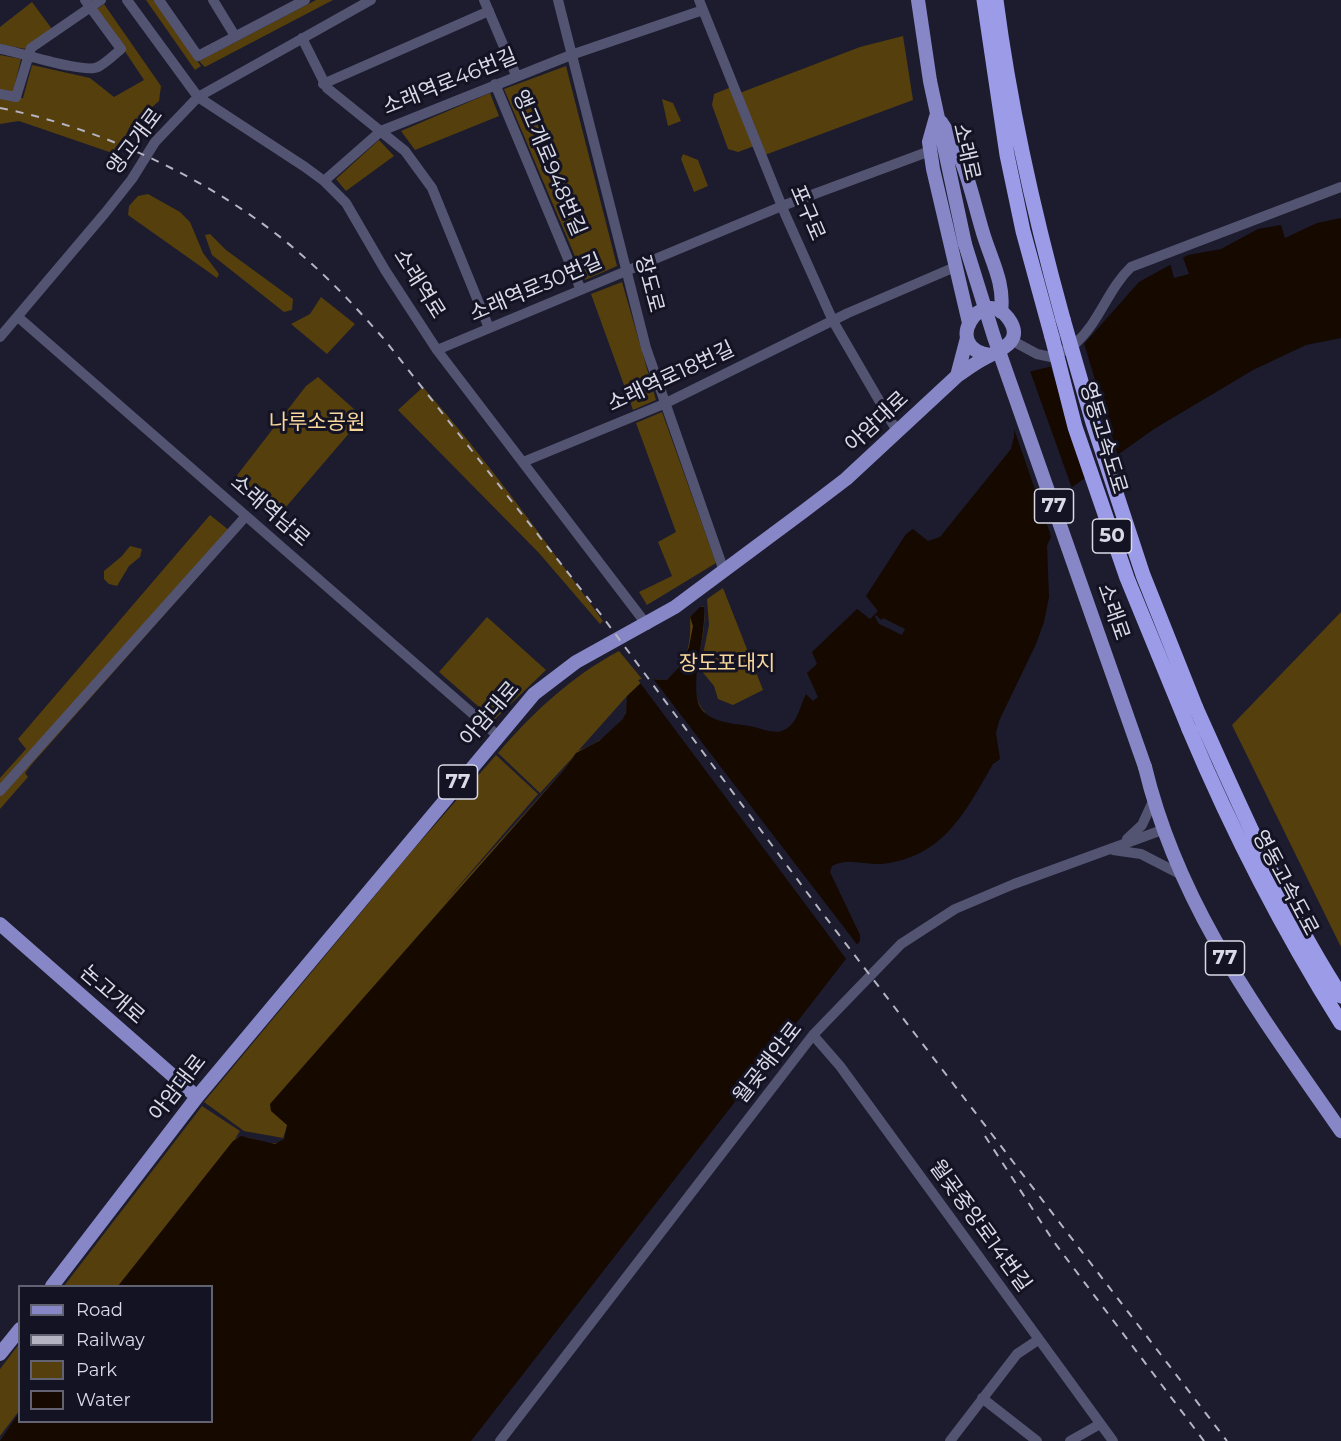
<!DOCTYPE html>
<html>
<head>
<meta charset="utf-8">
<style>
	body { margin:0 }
	#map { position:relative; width:1341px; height:1441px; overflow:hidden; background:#1c1c2e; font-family:Montserrat,sans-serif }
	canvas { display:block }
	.legend { position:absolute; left:18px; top:1285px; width:195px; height:138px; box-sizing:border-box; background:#131324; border:2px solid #626372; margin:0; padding:8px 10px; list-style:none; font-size:18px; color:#d9dae6 }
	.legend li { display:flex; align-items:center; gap:12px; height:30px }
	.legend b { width:30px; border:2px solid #626372 }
</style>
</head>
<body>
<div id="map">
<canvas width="1341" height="1441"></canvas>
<ul class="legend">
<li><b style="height:8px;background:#8787c7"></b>Road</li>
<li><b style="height:8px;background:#b4b4c2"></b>Railway</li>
<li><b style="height:16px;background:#553f0d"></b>Park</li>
<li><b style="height:16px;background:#150900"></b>Water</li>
</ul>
</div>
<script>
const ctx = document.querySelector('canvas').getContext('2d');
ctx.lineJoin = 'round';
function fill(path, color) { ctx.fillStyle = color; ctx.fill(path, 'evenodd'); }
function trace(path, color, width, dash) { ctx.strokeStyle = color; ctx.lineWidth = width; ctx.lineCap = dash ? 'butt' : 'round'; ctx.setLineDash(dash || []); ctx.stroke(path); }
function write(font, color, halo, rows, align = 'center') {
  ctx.font = font + ' Montserrat,"Noto Sans KR",sans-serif'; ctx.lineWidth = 6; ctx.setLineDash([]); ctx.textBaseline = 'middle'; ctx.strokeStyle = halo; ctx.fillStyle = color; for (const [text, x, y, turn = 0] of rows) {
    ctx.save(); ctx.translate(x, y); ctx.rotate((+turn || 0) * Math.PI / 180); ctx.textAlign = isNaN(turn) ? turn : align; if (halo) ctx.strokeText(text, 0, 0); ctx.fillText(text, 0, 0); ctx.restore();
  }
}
fill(new Path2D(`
	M 146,0 L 154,0 L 201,66 L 195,70 Z
	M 316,0 L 333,0 L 205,67 L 199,61 Z
	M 32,2 L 52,29 L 25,49 L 0,44 L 0,27 Z
	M 104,4 L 161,86 L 159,101 L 129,128 L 118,155 L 19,121 L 0,124 L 0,95 L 23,98 L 32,65 L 90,78 L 114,97 L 144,80 L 97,9 Z
	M 903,36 L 913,100 L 762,156 L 757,145 L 738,152 L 728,149 L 712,105 L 714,94 L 734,86 L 737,94 L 860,47 Z
	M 0,55 L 21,59 L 13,92 L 0,90 Z
	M 566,66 L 617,266 L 585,280 L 504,89 Z
	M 490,93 L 499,116 L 415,150 L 401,131 Z
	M 662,99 L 673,103 L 681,121 L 668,126 Z
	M 379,140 L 394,156 L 346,191 L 336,179 Z
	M 683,154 L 698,160 L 708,186 L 694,192 L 681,159 Z
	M 148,194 L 180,212 L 190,222 L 203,253 L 219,274 L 217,278 L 128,215 L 129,206 L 138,196 Z
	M 210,234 L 226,250 L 293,299 L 292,310 L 284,312 L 212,255 L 205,235 Z
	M 622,282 L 656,400 L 633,410 L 591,294 Z
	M 321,297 L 355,324 L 327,354 L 291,324 L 310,314 Z
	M 318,377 L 363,417 L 274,521 L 233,483 L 238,474 L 306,386 Z
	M 423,387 C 488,461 545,541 603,621 L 600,624 L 539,553 L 398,410 Z
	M 662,412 L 716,563 L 647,605 L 639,592 L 672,576 L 658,542 L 676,532 L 636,423 Z
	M 210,515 L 235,535 L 32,764 L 25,773 L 28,777 L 0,809 L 0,778 L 26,749 L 18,739 Z
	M 130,546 L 142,549 L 140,557 L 129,566 L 117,586 L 109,584 L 104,579 L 104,571 L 122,556 Z
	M 723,588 L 763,690 L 733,705 L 718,699 L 714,686 L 700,669 L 709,625 L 707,599 Z
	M 703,606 C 711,637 681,687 705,712 L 212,1286 L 64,1286 L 202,1106 L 240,1131 L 235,1139 C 250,1131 269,1152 284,1139 L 287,1127 L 283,1138 L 244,1131 L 204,1102 L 412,851 L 496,755 L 538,794 L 444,903 L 563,771 L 572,758 L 540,793 L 498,753 C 532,713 572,676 619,651 L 642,679 L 667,680 C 689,661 691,643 690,617 ZM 627,696 C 627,701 627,710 625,715 C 618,732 593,745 578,751 Z
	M 1341,612 L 1341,947 L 1232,725 Z
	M 487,617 L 546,670 L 494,720 L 439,672 Z
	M 19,1344 L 19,1411 L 0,1436 L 0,1369 Z`), '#553f0d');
fill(new Path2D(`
	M 1341,218 L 1341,338 L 1306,345 L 1253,370 L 1154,429 L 1071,488 L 1047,546 L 1049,597 L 1044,622 L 1036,644 L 999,721 L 996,733 L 1000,759 L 993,764 C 965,812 944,857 882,864 C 865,865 847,857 832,866 L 830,872 L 860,935 L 860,941 L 471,1441 L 0,1441 L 19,1413 L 20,1422 L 212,1422 L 212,1286 L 118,1286 L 233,1141 L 241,1136 L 275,1144 L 284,1139 L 287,1125 L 271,1111 L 270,1104 L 563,771 L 576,753 L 599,741 L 622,720 L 626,713 L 627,696 L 645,679 L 667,680 L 681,665 L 689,647 L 693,626 L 690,617 L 700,607 L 704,607 C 706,638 693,667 697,698 C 701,723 732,723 750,726 C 762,728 774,736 786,729 C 798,722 800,706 806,694 L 813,701 L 818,697 L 807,673 L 817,664 L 812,652 L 857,609 L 870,619 L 878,611 L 866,596 L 906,534 L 913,529 L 928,541 L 940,537 L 1011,449 L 1014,437 L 1017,382 L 1028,372 L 1053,366 L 1084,344 L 1139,282 L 1188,255 L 1221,249 L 1258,229 L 1281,225 L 1285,238 L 1317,223 Z`), '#150900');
fill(new Path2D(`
	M 1182,255 L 1189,274 L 1174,278 L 1170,263 Z
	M 1083,340 L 1118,456 L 1086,479 L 1050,364 Z
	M 1029,368 L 1073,491 L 1052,539 L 1012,423 L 1014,381 L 1021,372 Z
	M 876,615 L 881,620 L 883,618 L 905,629 L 902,635 L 879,624 L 875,617 Z
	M 651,676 L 859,947 L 847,960 L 638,680 Z`), '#1c1c2e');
trace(new Path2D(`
	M 127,0 L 198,97 L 305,167 L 324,181 L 346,203 L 385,270 L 437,350 L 647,625
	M 159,0 L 198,56 L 305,0
	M 213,0 L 235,36
	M 484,0 L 516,75
	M 558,0 L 646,348 L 724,571
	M 699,0 L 785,214 L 833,321 L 898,433
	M 302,38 L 327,88 L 405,151 L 432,188 L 489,328
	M 0,49 C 20,52 84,74 98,67 C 106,63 114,55 121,49 L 85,0
	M 323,84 L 489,11
	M 495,84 L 581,290
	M 0,94 L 16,97 L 31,48 L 101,0
	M 324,181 L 381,131 L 571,55 L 703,10
	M 18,317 L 497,735
	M 0,337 L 105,213 L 132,179 L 155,142 L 198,97 L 371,0
	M 1011,340 L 1037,354 L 1051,357 C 1059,353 1069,349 1076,343 C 1100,321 1108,289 1131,267 L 1341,187
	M 437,350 L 782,206 L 930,151
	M 523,462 L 664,404 L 848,313 L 955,267
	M 0,791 L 246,516
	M 1127,839 L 1142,825 L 1153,801
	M 1113,850 L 1141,854 L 1180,874
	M 813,1035 L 840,1066 L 1113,1441
	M 982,1398 L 1037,1441
	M 500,1441 L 813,1035 L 901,944 L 955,909 L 1014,884 L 1162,830
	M 950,1441 L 1017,1354 L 1038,1340
	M 1070,1441 L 1100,1424`), '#535372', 10);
trace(new Path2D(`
	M 918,0 L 930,81 L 965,244
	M 936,117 L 929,142 L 933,169 L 969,323
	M 941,122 C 965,156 971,193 983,233 C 991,260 1005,283 1001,312
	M 967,338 L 957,376 C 966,370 975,363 985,358 C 999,350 1026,342 1008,318 C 982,284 940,348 990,355
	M 1145,767 C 1179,908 1260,1014 1341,1131
	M 0,924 L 197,1097
	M 52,1286 L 197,1097 L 534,694 L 576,662 L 675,607 L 804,511 L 846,479 L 957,376
	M 0,1354 L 20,1329`), '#8787c7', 14);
trace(new Path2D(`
	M 984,0 L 1007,155 L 1023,231 L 1052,337
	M 996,0 C 1010,108 1034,214 1063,319
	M 1196,708 C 1240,806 1283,906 1341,996
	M 1189,729 C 1232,831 1282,929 1341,1023`), '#9c9be8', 15);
trace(new Path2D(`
	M 0,108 C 107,129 223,185 304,257 C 333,282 359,311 384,339 L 602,616 L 820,910 L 1227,1441
	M 985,1136 L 1054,1242 L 1204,1441`), '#b4b4c2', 2, [8, 8]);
trace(new Path2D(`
	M 965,244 L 994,337 L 1145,767`), '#8787c7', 14);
trace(new Path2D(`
	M 1063,319 L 1093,423 L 1143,575 L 1196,708
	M 1052,337 L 1075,427 L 1127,578 L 1189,729`), '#9c9be8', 15);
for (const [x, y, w] of [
	[1054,506,39],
	[1112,536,39],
	[458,782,39],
	[1225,958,39]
]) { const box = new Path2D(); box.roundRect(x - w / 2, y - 17, w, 34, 4.5); ctx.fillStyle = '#131324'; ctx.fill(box); trace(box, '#d9dae6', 1.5); }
write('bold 20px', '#d9dae6', null, [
	["77",1054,506],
	["50",1112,536],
	["77",458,782],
	["77",1225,958]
]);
write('21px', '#d9dae6', '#131324', [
	["소래역로46번길",450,82,-22],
	["앵고개로",135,142,-53],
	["소래로",966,152,77],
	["앵고개로948번길",549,163,67],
	["포구로",807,213,67],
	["소래역로",419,284,58],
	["장도로",649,284,75],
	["소래역로30번길",536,288,-23],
	["소래역로18번길",671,377,-25],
	["아암대로",877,422,-43],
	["영동고속도로",1103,438,73],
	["소래역남로",270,511,41],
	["소래로",1113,612,71],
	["아암대로",490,714,-49],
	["영동고속도로",1285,883,62],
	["논고개로",112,995,41],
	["월곶해안로",768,1063,-52],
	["아암대로",178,1088,-52],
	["월곶중앙로14번길",980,1226,54]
]);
write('21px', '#f8d79b', '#131324', [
	["나루소공원",317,423],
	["장도포대지",727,664]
]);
</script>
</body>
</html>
